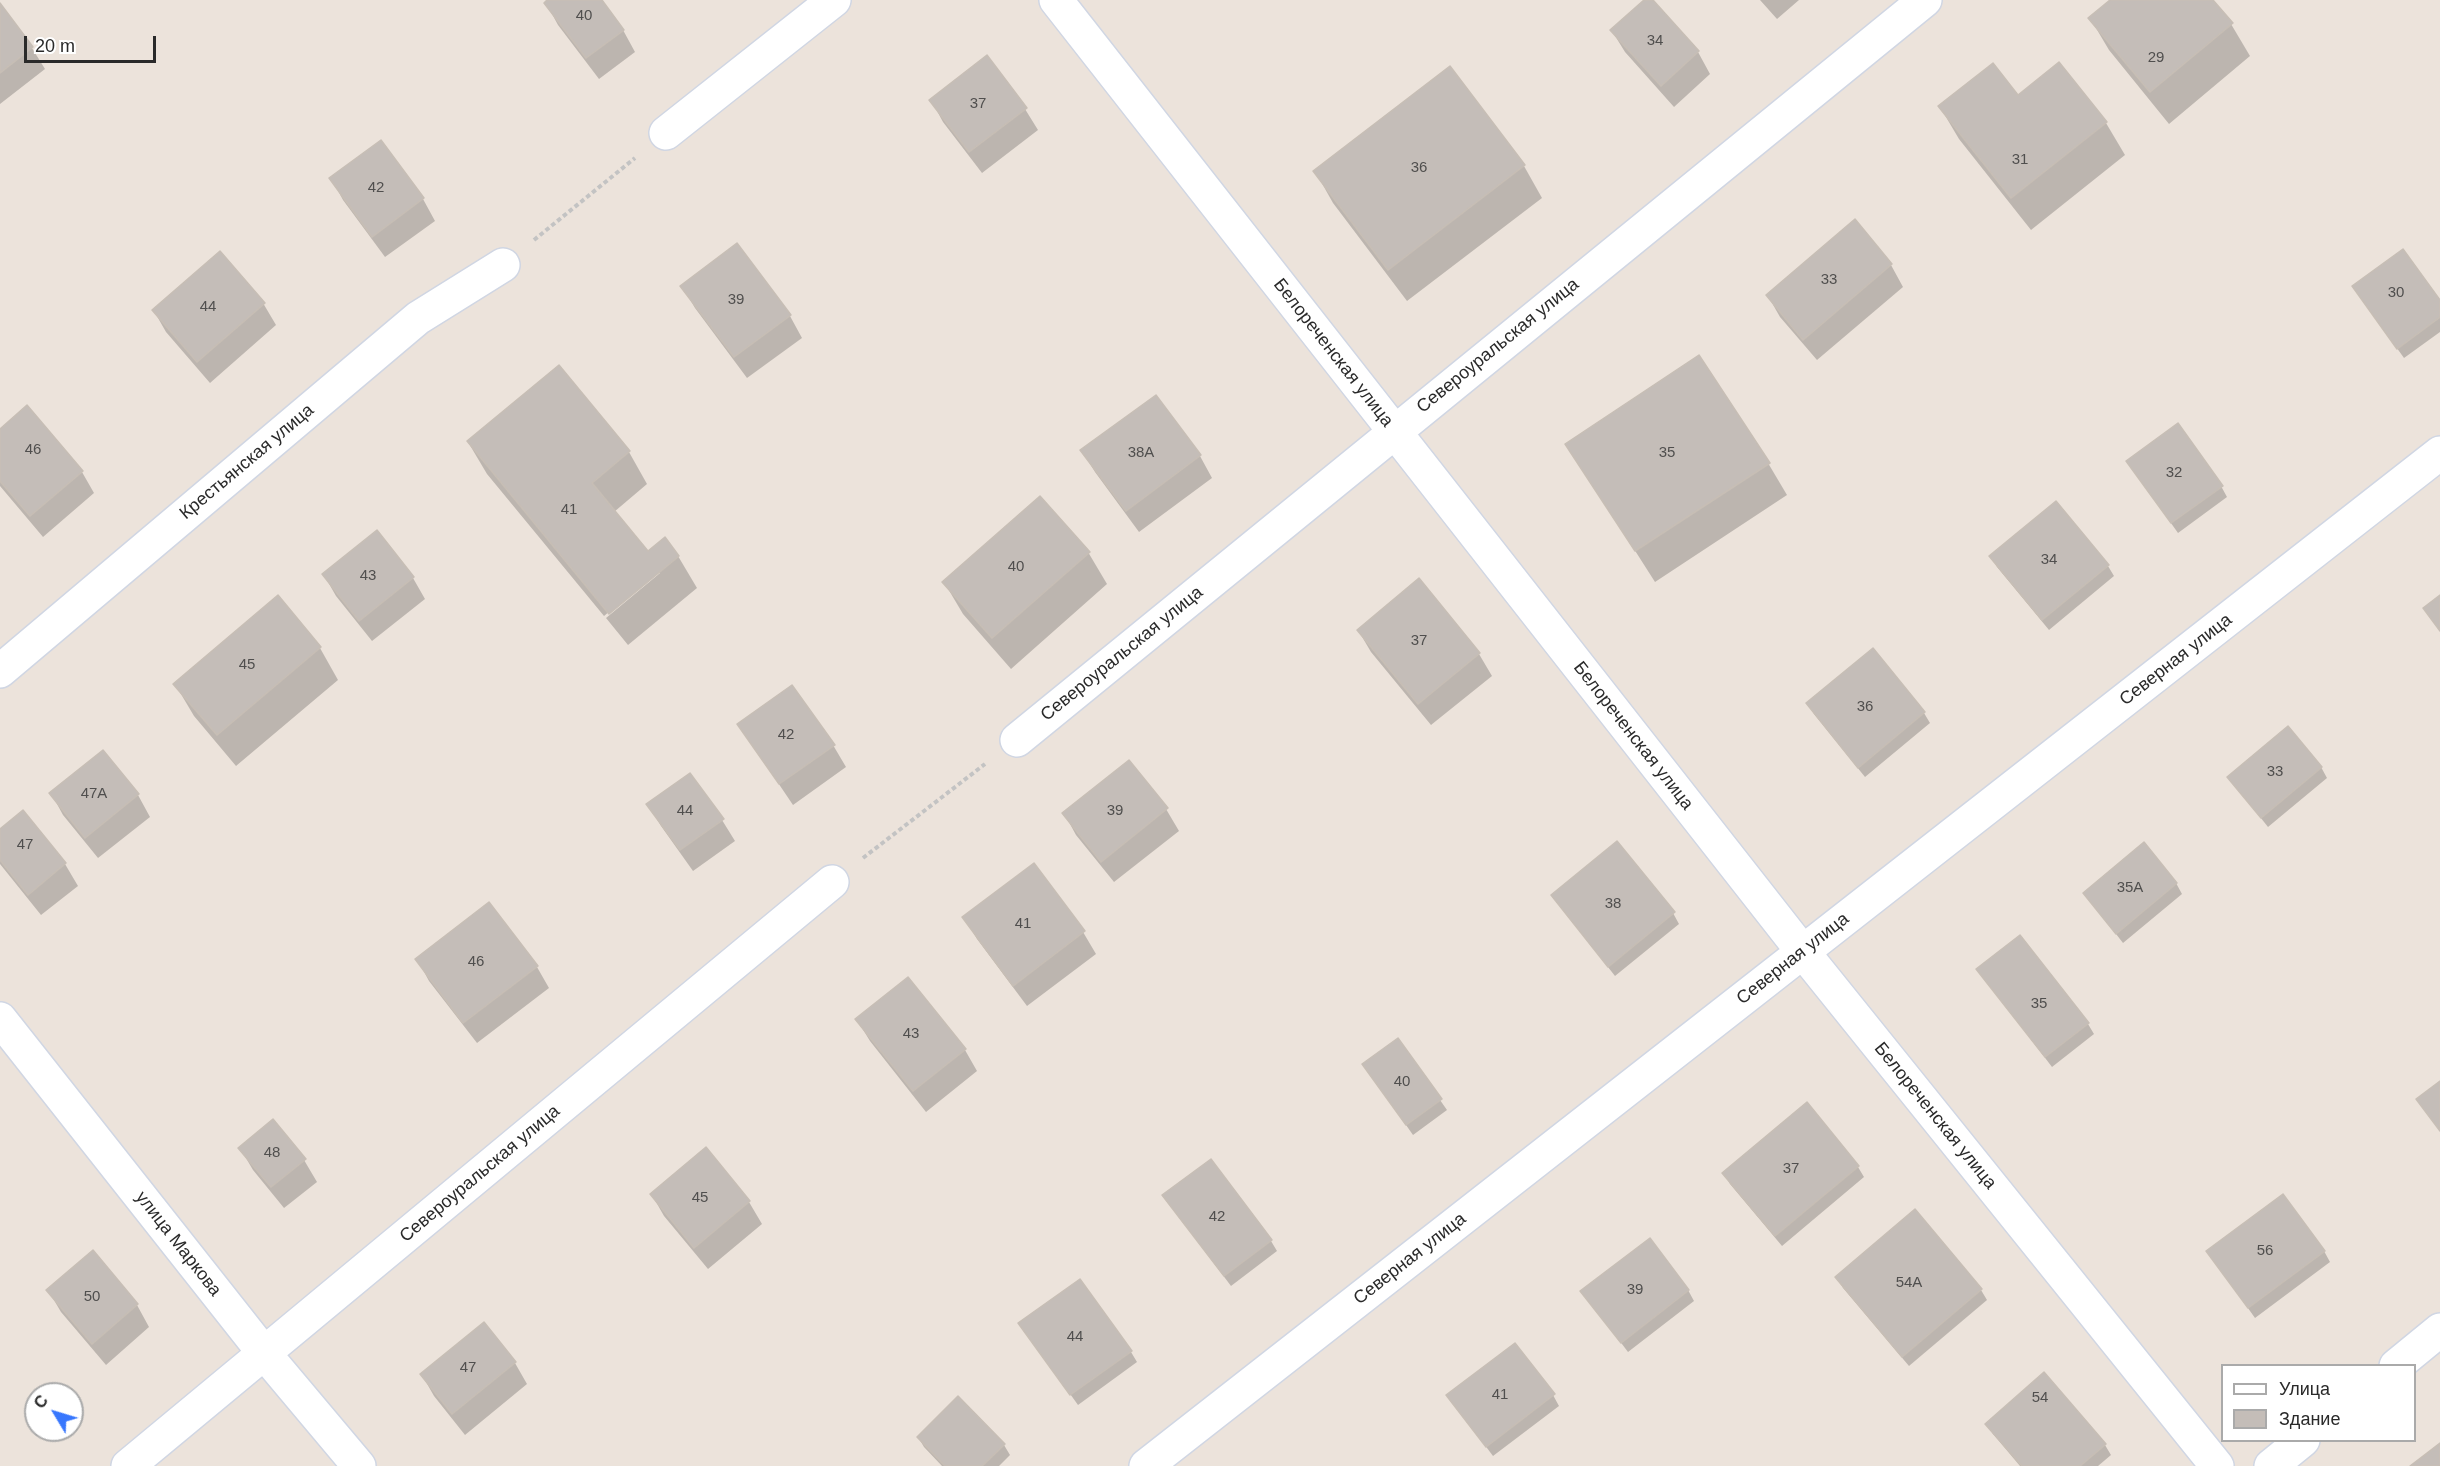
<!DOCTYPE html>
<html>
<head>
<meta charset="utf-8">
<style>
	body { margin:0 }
	#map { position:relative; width:2440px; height:1466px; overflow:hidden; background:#ece3db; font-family:Arial,sans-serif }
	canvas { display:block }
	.legend { position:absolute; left:2221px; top:1364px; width:195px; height:78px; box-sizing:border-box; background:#fff; border:2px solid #aaa; margin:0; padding:8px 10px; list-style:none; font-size:18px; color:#2a2a2a }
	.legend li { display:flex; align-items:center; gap:12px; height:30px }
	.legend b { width:30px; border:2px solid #aaa }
	.north { position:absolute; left:24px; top:1382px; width:60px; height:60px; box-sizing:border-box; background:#fff; border:2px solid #aaa; border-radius:50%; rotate:308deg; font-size:16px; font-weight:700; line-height:24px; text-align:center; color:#2a2a2a }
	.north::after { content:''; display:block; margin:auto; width:21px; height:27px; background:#3877fd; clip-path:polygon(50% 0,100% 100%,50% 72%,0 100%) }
	.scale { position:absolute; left:24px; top:36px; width:132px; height:27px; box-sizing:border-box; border:3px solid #2a2a2a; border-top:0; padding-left:8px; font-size:18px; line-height:21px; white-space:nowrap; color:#2a2a2a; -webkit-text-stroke:4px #fff; paint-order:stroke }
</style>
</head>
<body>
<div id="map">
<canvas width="2440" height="1466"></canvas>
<ul class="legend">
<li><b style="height:8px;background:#fff"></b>Улица</li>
<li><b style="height:16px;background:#c4bdb8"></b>Здание</li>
</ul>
<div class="north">С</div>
<div class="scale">20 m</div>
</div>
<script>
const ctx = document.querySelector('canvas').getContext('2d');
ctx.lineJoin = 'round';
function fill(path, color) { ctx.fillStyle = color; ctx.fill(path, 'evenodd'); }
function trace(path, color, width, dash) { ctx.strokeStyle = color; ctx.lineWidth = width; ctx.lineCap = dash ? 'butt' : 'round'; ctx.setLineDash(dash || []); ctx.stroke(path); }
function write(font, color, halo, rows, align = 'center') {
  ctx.font = font + ' Arial,sans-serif'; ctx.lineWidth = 4.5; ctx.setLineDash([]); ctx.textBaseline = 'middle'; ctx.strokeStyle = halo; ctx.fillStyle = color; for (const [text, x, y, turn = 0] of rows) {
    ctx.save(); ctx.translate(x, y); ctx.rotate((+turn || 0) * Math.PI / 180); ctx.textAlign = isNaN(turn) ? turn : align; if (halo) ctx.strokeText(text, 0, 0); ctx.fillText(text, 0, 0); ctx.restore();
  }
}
fill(new Path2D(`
	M 550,0 L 600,0 L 623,30 L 635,52 L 599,79 L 558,25 L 546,3 Z
	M 1647,0 L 1651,0 L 1698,52 L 1710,74 L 1674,107 L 1625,52 L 1612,31 Z
	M 1760,0 L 1799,0 L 1777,19 Z
	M 2112,0 L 2211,0 L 2231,24 L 2250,56 L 2169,124 L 2109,50 L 2090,18 Z
	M 0,5 L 32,48 L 45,69 L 0,104 Z
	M 2059,64 L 2106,123 L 2125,155 L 2031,230 L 1959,139 L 1940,107 L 2018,97 Z
	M 1450,68 L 1524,166 L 1542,198 L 1407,301 L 1333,203 L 1315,171 Z
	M 931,100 L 1025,109 L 1038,130 L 982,173 L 943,122 Z
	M 381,142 L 423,199 L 435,221 L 385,257 L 343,200 L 331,178 Z
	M 1854,221 L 1891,265 L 1903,287 L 1817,360 L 1780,317 L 1768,296 Z
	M 737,246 L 790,316 L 802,338 L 747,378 L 695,308 L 682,286 Z
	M 2353,287 L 2440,303 L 2440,332 L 2404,358 Z
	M 263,303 L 276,325 L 210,383 L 166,332 L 154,311 Z
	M 559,367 L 629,452 L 647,484 L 614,512 L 648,554 L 678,556 L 697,588 L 628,645 L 606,618 L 660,573 L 658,571 L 604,616 L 487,474 L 468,442 Z
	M 1156,397 L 1200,456 L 1212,478 L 1139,532 L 1095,472 L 1082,451 Z
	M 0,431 L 82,472 L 94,493 L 43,537 L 0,486 Z
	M 1567,444 L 1768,463 L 1787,495 L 1655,582 Z
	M 2134,471 L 2221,486 L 2227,497 L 2178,533 Z
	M 1088,552 L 1107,584 L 1011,669 L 963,614 L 944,582 Z
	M 1991,556 L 2108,566 L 2114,576 L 2049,630 L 1997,567 Z
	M 324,575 L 413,578 L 425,599 L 372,641 L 336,596 Z
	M 1419,580 L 1479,654 L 1492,676 L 1431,725 L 1371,652 L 1358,630 Z
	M 320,648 L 338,680 L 236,766 L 194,716 L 175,684 Z
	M 1808,704 L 1924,713 L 1930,723 L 1865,777 L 1814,714 Z
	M 739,725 L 833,745 L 846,767 L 793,805 Z
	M 103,752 L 138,795 L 150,817 L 98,858 L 63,815 L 51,793 Z
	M 1128,762 L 1166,809 L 1179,831 L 1114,882 L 1076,835 L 1064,813 Z
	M 2321,767 L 2327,778 L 2268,827 L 2229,778 Z
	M 648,804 L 722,820 L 735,841 L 693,871 L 661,826 Z
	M 23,812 L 65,864 L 78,886 L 41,915 L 0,864 L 0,831 Z
	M 2176,883 L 2182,894 L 2123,943 L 2085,894 Z
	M 1552,896 L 1673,913 L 1679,924 L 1615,976 Z
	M 964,917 L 1083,932 L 1096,954 L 1027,1006 L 977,939 Z
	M 417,959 L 537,967 L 549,988 L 477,1043 L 429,981 Z
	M 1978,970 L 2088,1024 L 2094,1034 L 2052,1067 Z
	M 857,1020 L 965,1050 L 977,1071 L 926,1112 L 870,1041 Z
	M 1398,1040 L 1447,1110 L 1413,1135 L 1364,1065 Z
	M 1807,1105 L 1858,1167 L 1864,1177 L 1782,1246 L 1730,1184 L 1724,1173 Z
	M 240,1148 L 304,1160 L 317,1182 L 284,1208 L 253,1170 Z
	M 706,1149 L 749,1202 L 762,1224 L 708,1269 L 664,1216 L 652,1195 Z
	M 1170,1205 L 1271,1241 L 1277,1251 L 1231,1286 Z
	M 1914,1211 L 1981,1290 L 1987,1300 L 1909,1366 L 1843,1288 L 1837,1278 Z
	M 2324,1251 L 2330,1262 L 2255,1318 L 2208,1252 Z
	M 93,1253 L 137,1305 L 149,1327 L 106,1365 L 61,1312 L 48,1290 Z
	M 1688,1290 L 1694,1301 L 1628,1352 L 1582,1291 Z
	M 1020,1324 L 1131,1352 L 1137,1362 L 1078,1405 Z
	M 515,1363 L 527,1384 L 465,1435 L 434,1396 L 422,1375 Z
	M 1553,1395 L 1559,1406 L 1493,1456 L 1448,1396 Z
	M 1987,1424 L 2105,1445 L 2111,1455 L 2098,1466 L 2020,1466 L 1993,1434 Z
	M 918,1437 L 1004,1445 L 1010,1455 L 999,1466 L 942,1466 L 924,1447 Z`), '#0003');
const building = new Path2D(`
	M 547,0 L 602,0 L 624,30 L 586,58 L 544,3 Z
	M 1644,0 L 1653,0 L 1699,51 L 1661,86 L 1610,30 Z
	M 2110,0 L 2213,0 L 2233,23 L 2150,92 L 2088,18 Z
	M 0,3 L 33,47 L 0,73 Z
	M 987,55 L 1027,108 L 969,152 L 929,100 Z
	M 2059,62 L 2107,122 L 2011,198 L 1938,106 L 1993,63 L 2018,95 Z
	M 1450,66 L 1525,165 L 1388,270 L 1313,171 Z
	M 381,140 L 424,198 L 372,237 L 329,178 Z
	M 1855,219 L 1892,264 L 1803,340 L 1766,295 Z
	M 737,243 L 791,315 L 734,357 L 680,286 Z
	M 2403,249 L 2440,300 L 2440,317 L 2397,349 L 2352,286 Z
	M 220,251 L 265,303 L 197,362 L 152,310 Z
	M 1699,355 L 1770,463 L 1635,551 L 1565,444 Z
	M 559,365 L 630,451 L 592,483 L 648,551 L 665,537 L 679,556 L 609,614 L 467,441 Z
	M 1156,395 L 1201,455 L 1126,511 L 1080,450 Z
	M 27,405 L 83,471 L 30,516 L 0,481 L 0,429 Z
	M 2178,423 L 2223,486 L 2171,523 L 2126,461 Z
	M 1040,496 L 1090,552 L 992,638 L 942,582 Z
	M 2056,501 L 2109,565 L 2042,620 L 1989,556 Z
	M 377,530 L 414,577 L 359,621 L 322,574 Z
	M 1419,578 L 1480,653 L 1418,704 L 1357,630 Z
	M 278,595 L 321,647 L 217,735 L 173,684 Z
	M 2440,595 L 2440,631 L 2423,608 Z
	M 1873,648 L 1925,712 L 1858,768 L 1806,703 Z
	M 792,685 L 835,745 L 779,784 L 737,724 Z
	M 2288,726 L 2322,767 L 2261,818 L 2227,777 Z
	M 103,750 L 139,794 L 85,838 L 49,793 Z
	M 1129,760 L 1168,808 L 1101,862 L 1062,813 Z
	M 690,773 L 724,819 L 680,850 L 646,804 Z
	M 23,810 L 66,863 L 28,895 L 0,860 L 0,829 Z
	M 1617,841 L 1675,912 L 1608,967 L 1551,895 Z
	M 2144,842 L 2177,883 L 2116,934 L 2083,893 Z
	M 1034,863 L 1085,931 L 1013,986 L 962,917 Z
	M 489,902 L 538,966 L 463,1023 L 415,959 Z
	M 2020,935 L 2089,1023 L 2045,1057 L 1976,969 Z
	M 908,977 L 966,1049 L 913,1091 L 855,1019 Z
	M 1398,1038 L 1442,1099 L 1406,1125 L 1362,1064 Z
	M 2440,1081 L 2440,1131 L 2416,1099 Z
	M 1807,1102 L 1859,1166 L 1775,1236 L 1722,1173 Z
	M 273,1119 L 306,1159 L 271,1187 L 238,1148 Z
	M 706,1147 L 750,1201 L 694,1248 L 650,1194 Z
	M 1211,1159 L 1272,1240 L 1224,1276 L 1162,1195 Z
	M 2283,1194 L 2325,1251 L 2248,1308 L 2206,1251 Z
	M 1915,1209 L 1982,1289 L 1902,1357 L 1835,1277 Z
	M 1650,1238 L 1689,1290 L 1621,1343 L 1580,1291 Z
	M 93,1250 L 138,1304 L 92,1344 L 46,1290 Z
	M 1080,1279 L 1132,1351 L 1070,1395 L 1018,1323 Z
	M 484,1322 L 516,1362 L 452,1414 L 420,1374 Z
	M 1515,1343 L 1555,1394 L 1486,1447 L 1446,1395 Z
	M 2044,1372 L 2106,1444 L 2080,1466 L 2022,1466 L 1985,1424 Z
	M 958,1396 L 1005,1444 L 982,1466 L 945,1466 L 917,1437 Z
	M 2440,1443 L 2440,1466 L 2410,1466 Z`);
fill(building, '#c4bdb8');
trace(building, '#c7beb5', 1.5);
const street = new Path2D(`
	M 1056,0 L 1803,952 L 2217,1466
	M 666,133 L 834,0
	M 0,671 L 418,318 L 503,265
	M 1017,740 L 1925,0
	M 0,1019 L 264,1353 L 359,1466
	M 2396,1366 L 2440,1330
	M 128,1466 L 832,882
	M 1146,1466 L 2440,453
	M 2271,1466 L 2303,1440`);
trace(street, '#d0d6e3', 36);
trace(new Path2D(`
	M 534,240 L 635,158
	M 863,858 L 985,764`), '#c3c3c3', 4, [4.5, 3]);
trace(street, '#fff', 33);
write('15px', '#504f4e', null, [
	["40",584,16],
	["34",1655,41],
	["29",2156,58],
	["37",978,104],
	["31",2020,160],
	["36",1419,168],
	["42",376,188],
	["33",1829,280],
	["30",2396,293],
	["39",736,300],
	["44",208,307],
	["46",33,450],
	["38А",1141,453],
	["35",1667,453],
	["32",2174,473],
	["41",569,510],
	["34",2049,560],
	["40",1016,567],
	["43",368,576],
	["37",1419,641],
	["45",247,665],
	["36",1865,707],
	["42",786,735],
	["33",2275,772],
	["47А",94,794],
	["44",685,811],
	["39",1115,811],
	["47",25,845],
	["35А",2130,888],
	["38",1613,904],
	["41",1023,924],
	["46",476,962],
	["35",2039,1004],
	["43",911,1034],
	["40",1402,1082],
	["48",272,1153],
	["37",1791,1169],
	["45",700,1198],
	["42",1217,1217],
	["56",2265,1251],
	["54А",1909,1283],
	["39",1635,1290],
	["50",92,1297],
	["44",1075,1337],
	["47",468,1368],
	["41",1500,1395],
	["54",2040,1398]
]);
write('18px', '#2a2a2a', '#fff', [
	["Североуральская улица",1498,346,-39],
	["Белореченская улица",1333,353,52],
	["Крестьянская улица",247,462,-40],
	["Североуральская улица",1122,654,-39],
	["Северная улица",2176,660,-38],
	["Белореченская улица",1633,736,52],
	["Северная улица",1793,959,-38],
	["Белореченская улица",1935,1116,51],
	["Североуральская улица",480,1174,-40],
	["улица Маркова",178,1244,52],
	["Северная улица",1410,1259,-38]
]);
</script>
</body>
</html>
